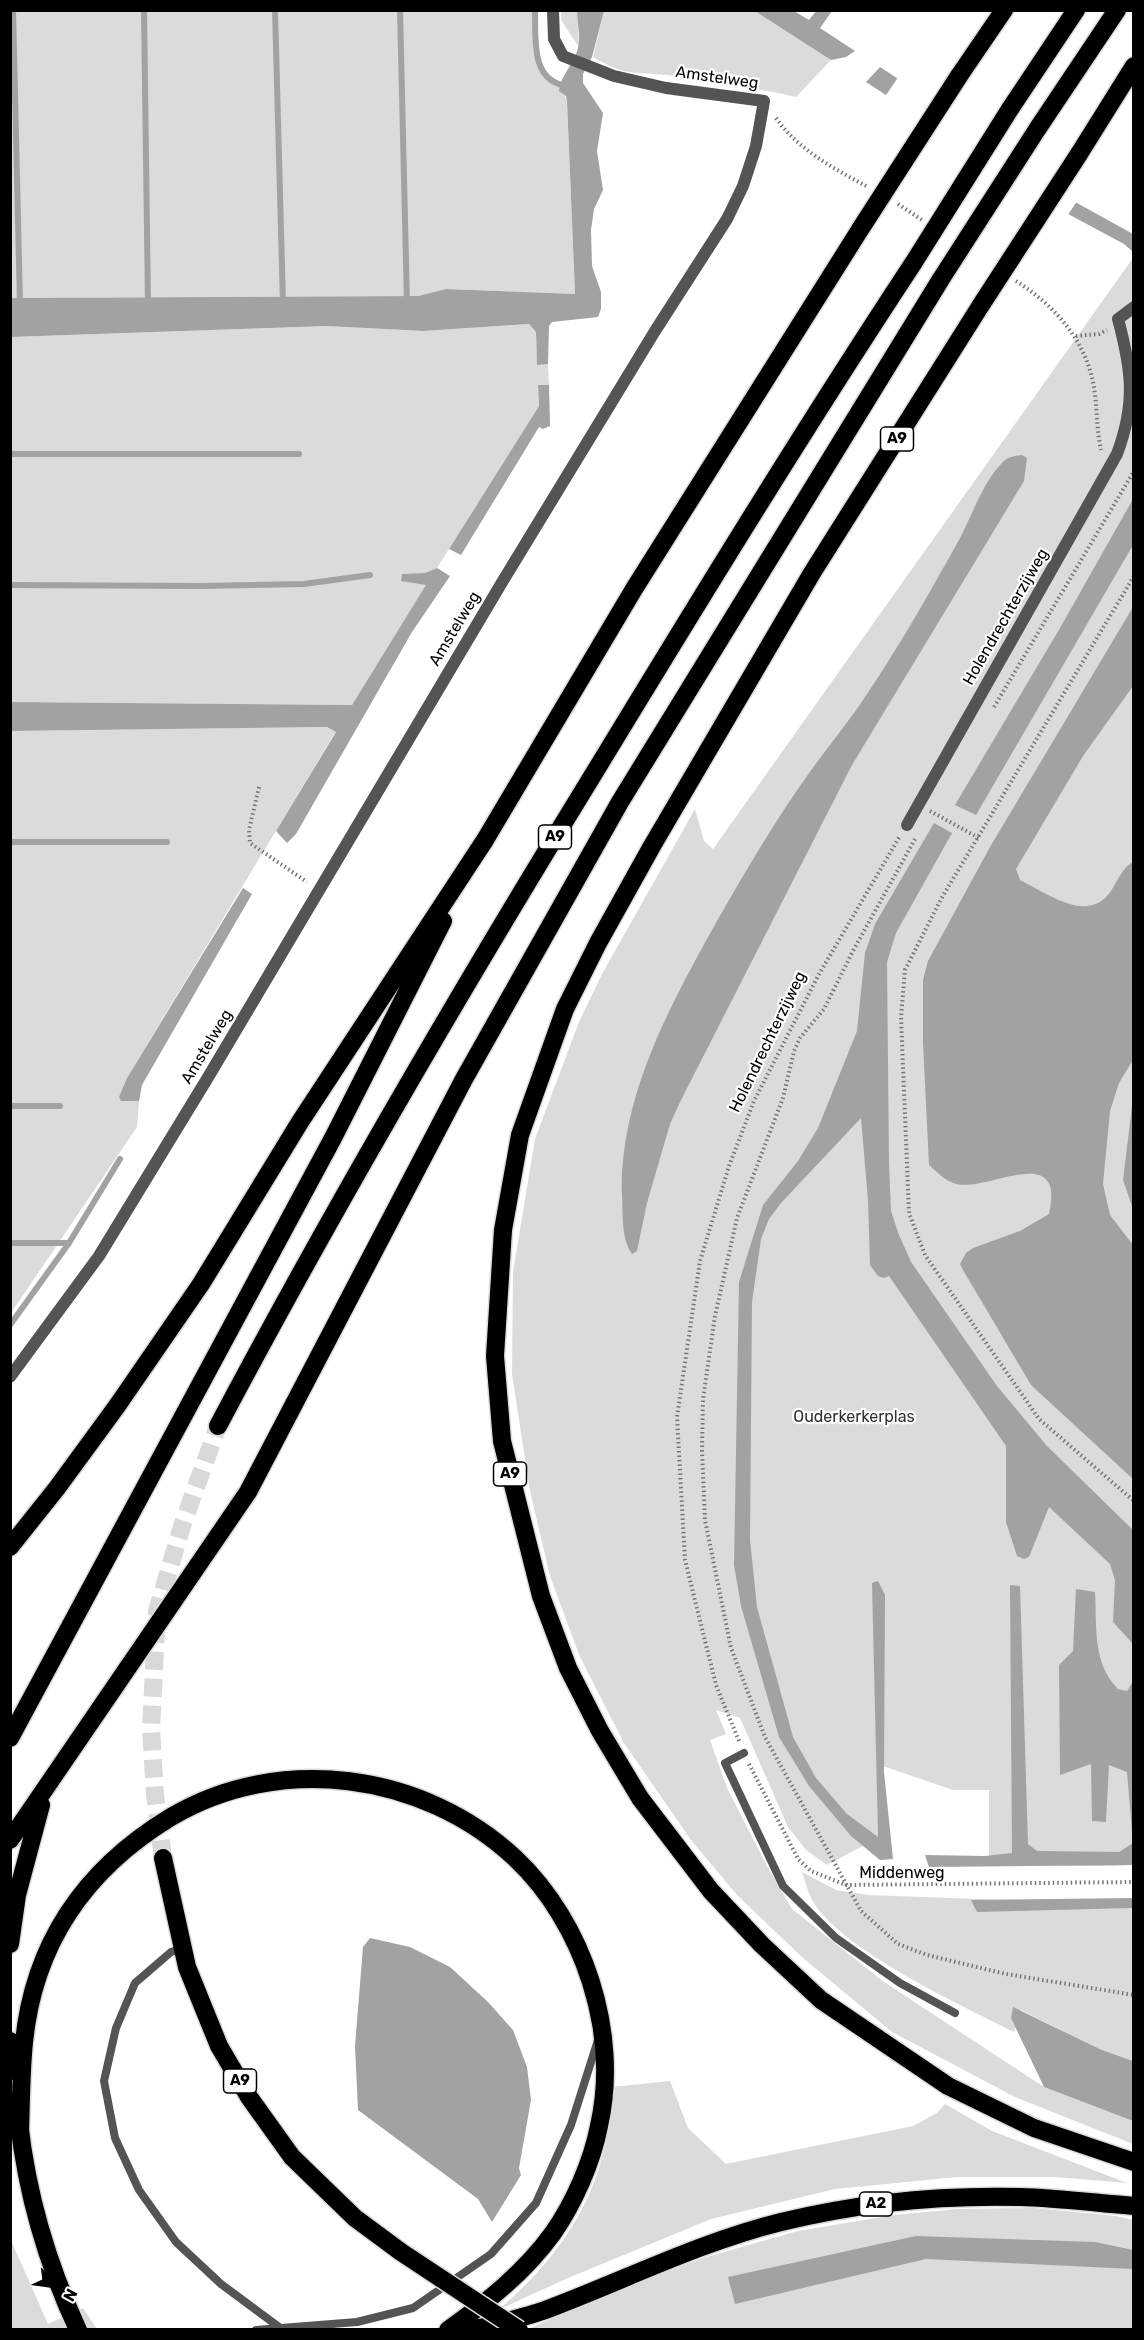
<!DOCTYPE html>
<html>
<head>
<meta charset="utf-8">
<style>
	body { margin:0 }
	#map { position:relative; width:1144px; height:2340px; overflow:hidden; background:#fff; font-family:Rubik,sans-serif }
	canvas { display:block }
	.frame { position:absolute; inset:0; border:12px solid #000; pointer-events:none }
	.north { position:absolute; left:24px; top:2256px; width:60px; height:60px; -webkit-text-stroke:4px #fff; paint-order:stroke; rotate:119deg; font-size:16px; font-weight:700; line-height:24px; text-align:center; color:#000 }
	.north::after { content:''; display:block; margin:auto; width:21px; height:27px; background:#000; clip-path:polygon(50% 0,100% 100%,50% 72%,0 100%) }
</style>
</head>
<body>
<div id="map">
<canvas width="1144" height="2340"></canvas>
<div class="frame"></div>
<div class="north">N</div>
</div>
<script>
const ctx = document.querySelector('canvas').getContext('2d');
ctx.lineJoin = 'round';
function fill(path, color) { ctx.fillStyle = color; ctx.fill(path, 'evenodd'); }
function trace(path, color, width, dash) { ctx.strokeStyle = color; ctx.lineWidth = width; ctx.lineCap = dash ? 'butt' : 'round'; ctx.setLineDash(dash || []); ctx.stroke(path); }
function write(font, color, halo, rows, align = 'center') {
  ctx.font = font + ' Rubik,sans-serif'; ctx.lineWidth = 4.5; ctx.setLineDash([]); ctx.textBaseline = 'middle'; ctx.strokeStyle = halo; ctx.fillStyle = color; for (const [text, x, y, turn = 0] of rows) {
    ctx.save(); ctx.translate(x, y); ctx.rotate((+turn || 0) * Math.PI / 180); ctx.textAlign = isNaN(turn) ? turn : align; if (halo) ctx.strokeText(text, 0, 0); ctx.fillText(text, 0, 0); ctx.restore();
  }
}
fill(new Path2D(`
	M 755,10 L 831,60 L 796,97 L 779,93 C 743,87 705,78 668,75 C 634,72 625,76 593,57 L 604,11 Z
	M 11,11 L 535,11 C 535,27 531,53 540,69 C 549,84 561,81 567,101 L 575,294 L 446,289 L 418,296 L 11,298 Z
	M 561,11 L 577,11 L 579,47 L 561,20 Z
	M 1133,258 L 1133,1865 L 1097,1866 L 989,1864 L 989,1790 L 953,1790 L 877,1764 L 878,1838 L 827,1865 L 806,1850 L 788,1827 L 740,1718 L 716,1710 L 726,1734 L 710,1740 L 728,1790 L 768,1868 L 792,1909 L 884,1982 L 1044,2087 L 1133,2121 L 1133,2144 L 1015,2097 L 892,2032 L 803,1958 L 738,1896 L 691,1840 L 624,1743 L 580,1657 L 550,1576 L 530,1491 L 512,1374 L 513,1272 L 535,1139 L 579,1022 L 602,974 L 695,809 L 704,841 L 713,849 ZM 657,1042 L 626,1144 L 634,1103 Z
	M 529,324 L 536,332 L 537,364 L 548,364 L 549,385 L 538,385 L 539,406 L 437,568 L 425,573 L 402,575 L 427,584 L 352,705 L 11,702 L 11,337 L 327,326 L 423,331 Z
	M 327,727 L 336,731 L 127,1078 L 122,1101 L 139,1101 L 137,1127 L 11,1313 L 11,731 Z
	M 802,1872 L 836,1890 L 868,1895 L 1004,1900 L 1022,1909 L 1133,1908 L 1133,2061 L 1102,2050 L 1021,2010 L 1014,2032 C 961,2005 838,1949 811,1898 C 807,1890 805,1880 802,1872 Z
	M 670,2081 L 688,2128 L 726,2164 L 913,2126 L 937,2113 L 945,2104 L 992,2131 L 1127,2183 L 1054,2177 L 957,2177 L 835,2189 L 711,2219 L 568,2278 L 500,2309 C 570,2247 609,2183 612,2087 Z
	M 1034,2208 L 1116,2216 L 1133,2220 L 1133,2329 L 526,2330 L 586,2303 L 703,2258 L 798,2231 L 894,2215 L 957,2209 Z
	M 10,2238 L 48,2324 L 83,2308 L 97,2329 L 11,2329 Z`), '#dbdbdb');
fill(new Path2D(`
	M 577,11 L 604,11 L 592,57 L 583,74 L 583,83 L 603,113 L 597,151 L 603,190 L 594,209 L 591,230 L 592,266 L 601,292 L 601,309 L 598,317 L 552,322 L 549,326 L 548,364 L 537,365 L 536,332 L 529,324 L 423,331 L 327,326 L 11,337 L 11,298 L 418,296 L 446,289 L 575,294 L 567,101 L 566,96 L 559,91 C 561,74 574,65 578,48 C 581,38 577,22 577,11 Z
	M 755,11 L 794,11 L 809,20 L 816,11 L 832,11 L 820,28 L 855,51 L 846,57 L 831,60 Z
	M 880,67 L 1046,175 L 1077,203 L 1133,234 L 1133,252 L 1124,244 L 1070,215 L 866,82 Z
	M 538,385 L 549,385 L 550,426 L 543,429 L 539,427 L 461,555 L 449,549 L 539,406 Z
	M 1022,455 L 1027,458 L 1024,481 L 852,765 L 681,1100 L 670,1124 L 647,1203 L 637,1251 L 632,1254 C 621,1239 623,1214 622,1196 C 619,1097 671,1004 717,921 C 747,869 777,817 812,769 C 830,744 850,720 867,694 C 900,645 930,592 959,540 C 972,516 982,484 1001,464 C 1007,457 1013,456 1022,455 Z
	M 1133,499 L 1133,545 L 976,815 L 955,805 L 1060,628 Z
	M 437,568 L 450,576 L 412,632 L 296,834 L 287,843 L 276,831 L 336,732 L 327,727 L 11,731 L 11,702 L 352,705 L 426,585 L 401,581 L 402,574 L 425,573 Z
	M 1133,607 L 1133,686 L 1083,756 L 1016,869 L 1020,880 C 1047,893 1088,925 1111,891 C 1118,880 1123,867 1133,862 L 1133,1060 L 1119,1083 L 1110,1111 L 1103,1184 L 1110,1215 L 1133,1245 L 1133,1479 L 1031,1385 L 963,1270 L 960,1264 L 966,1253 L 973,1248 L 1020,1231 L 1049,1214 C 1066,1140 988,1192 956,1184 C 945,1181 937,1172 929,1165 L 923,1043 L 923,980 L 928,961 L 990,847 Z
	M 934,823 L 952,833 L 896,933 L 887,962 L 889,1163 L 891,1211 L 899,1235 L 911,1262 L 997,1386 L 1047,1446 L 1133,1530 L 1133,1644 L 1113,1622 L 1115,1580 L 1110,1564 L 1049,1507 L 1029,1557 L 1024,1559 L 1017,1556 L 1006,1522 L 1006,1446 L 889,1276 L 884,1278 L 878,1276 L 870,1265 L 868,1200 L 861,1118 L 781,1203 L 769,1219 L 761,1239 L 752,1302 L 750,1540 L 757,1607 L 793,1737 L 816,1778 L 847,1814 L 878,1837 L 872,1583 L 878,1581 L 885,1595 L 884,1772 L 893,1859 L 880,1860 L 851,1836 L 809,1786 L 779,1737 L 741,1606 L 734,1565 L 739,1282 L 763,1205 L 798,1161 L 818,1128 L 857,1031 L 865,953 L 875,924 Z
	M 243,888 L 252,894 L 142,1085 L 139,1101 L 121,1101 L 119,1097 L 127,1078 Z
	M 1133,1098 L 1133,1209 L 1123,1180 Z
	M 1010,1585 L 1020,1586 L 1028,1844 L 1037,1851 L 1119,1852 L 1133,1843 L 1127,1772 L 1109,1765 L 1106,1822 L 1092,1821 L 1091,1764 L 1060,1775 L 1059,1665 L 1073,1651 L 1076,1589 L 1095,1592 C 1097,1626 1092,1663 1118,1689 L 1127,1691 L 1132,1683 L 1133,1671 L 1133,1865 L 929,1867 L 925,1855 L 985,1856 L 1012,1853 Z
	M 1133,1898 L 1133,1908 L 977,1912 L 971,1900 Z
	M 370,1938 L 410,1947 L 450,1967 L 488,2002 L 513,2030 L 527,2067 L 531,2100 L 519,2168 L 521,2175 L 492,2222 L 478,2199 L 358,2110 L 355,2046 L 363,1947 Z
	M 1013,2007 L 1102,2050 L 1133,2061 L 1133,2121 L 1044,2087 L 1011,2018 Z
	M 916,2236 L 1095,2242 L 1133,2250 L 1133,2269 L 926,2259 L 735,2304 L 728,2277 Z`), '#a2a2a2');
fill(new Path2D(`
	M 899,76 L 1048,172 L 1078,200 L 1067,216 L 884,98 Z`), '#fff');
trace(new Path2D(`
	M 13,10 L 20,304
	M 144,10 L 148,304
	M 275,10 L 283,304
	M 400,10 L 407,304
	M 535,10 C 536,39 530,81 567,86
	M 10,454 L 299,454
	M 10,585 L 201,586 L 304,584 L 370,575
	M 10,842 L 167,842
	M 10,1106 L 60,1106
	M 10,1243 L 69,1243
	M 10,1325 L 69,1243 L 120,1159`), '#a2a2a2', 6);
trace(new Path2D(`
	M 163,1858 L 155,1795 L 151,1728 L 157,1611 L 182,1526 L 218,1426`), '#d9d9d9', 18, [18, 9]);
const highway = new Path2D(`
	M 959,76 L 1004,10
	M 1010,109 L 1076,10
	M 1038,128 L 1117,10
	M 1079,154 L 1134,66
	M 981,305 L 812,573 L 652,846 L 598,943 L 565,1009 L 520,1135 L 503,1230 L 495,1356 L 502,1441 L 541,1596 L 568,1668 L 600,1731 L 640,1798 L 711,1891 L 762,1945 L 821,2000 L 948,2086 L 1034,2128 L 1134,2162
	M 218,1426 C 336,1203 464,985 596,770 C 700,599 804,429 914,262
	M 10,1547 L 57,1488 L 117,1406 L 201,1284 L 300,1122 L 485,840 L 634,589 L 861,228
	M 10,1738 L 333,1138 L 443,921
	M 10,1840 L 248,1492 L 464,1079 L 620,802 L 941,279
	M 163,1858 L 187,1967 L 219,2046 L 249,2097 L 292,2157 L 355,2218 L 401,2252
	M 10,1944 L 17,1895 L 41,1805
	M 10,2041 L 14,2071
	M 19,2122 C 27,2195 47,2263 78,2330
	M 20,2133 C 21,2102 21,2072 24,2042 C 34,1942 87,1868 171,1817 C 279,1753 423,1772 515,1858 C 584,1923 620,2033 599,2126 C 592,2162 574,2203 553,2233 C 525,2272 487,2302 448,2330
	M 473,2330 C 497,2323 524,2318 548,2309 C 625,2280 700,2242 781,2222 C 859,2203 940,2195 1020,2197 C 1058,2198 1096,2203 1134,2206`);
trace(highway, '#dbdbdb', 21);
trace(new Path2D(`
	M 776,118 C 798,150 835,169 868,187
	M 898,204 L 922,220
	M 1016,281 C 1057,307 1089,344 1095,394 C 1097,413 1097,431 1101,450
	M 1076,336 L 1099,334 L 1107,330
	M 1134,576 L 941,899 L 905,970 L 901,1017 L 909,1213 L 925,1255 L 1039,1419 L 1134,1501
	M 994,707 L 1134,471
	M 259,787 L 249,830 L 250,843 L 307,882
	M 930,811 L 979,838
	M 915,839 L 854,949 L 824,1009 L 800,1038 L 794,1051 L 783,1098 L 737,1218 L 715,1316 L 703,1399 L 702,1451 L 705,1520 L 731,1648 L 765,1737 L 861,1911 L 898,1944 L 927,1955 L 1006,1974 L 1134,1995
	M 739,1741 L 716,1685 L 685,1560 L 677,1417 L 700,1261 L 729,1166 L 754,1101 L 818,976 L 900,836
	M 749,1764 L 798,1859 L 811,1871 L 846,1885 L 1134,1882`), '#767676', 4, [1.5, 3]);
trace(new Path2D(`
	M 744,1753 L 725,1763 L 783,1886 L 836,1938 L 900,1983 L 955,2013
	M 183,1948 L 171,1952 L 135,1983 L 116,2028 L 104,2081 L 115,2138 L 139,2190 L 176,2242 L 221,2284 L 279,2327
	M 256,2330 L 357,2322 L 413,2308 L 491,2254 L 536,2203 L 571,2125 L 598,2040`), '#545454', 8);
trace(new Path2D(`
	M 907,825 L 1117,454 C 1136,403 1132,371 1118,319 L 1134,307
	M 10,1377 L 99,1256 L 207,1079 L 501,584 L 655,331 L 727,219 L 743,186 L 756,146 L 764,101 L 666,88 L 614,76 L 563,56 L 554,39 L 553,10`), '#545454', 12);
trace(highway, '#000', 18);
const highwayBridge = new Path2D(`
	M 861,228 L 959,76
	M 914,262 L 1010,109
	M 941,279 L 1038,128
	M 981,305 L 1079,154
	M 401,2252 L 519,2330`);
trace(highwayBridge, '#dbdbdb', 21, []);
trace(highwayBridge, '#000', 18);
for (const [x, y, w] of [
	[897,439,33],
	[555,837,33],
	[510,1474,33],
	[240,2081,33],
	[876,2204,33]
]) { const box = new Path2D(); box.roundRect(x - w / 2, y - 12, w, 24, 4.5); ctx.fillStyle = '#fff'; ctx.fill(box); trace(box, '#000', 1.5); }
write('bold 15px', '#000', null, [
	["A9",897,439],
	["A9",555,837],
	["A9",510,1474],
	["A9",240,2081],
	["A2",876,2204]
]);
write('16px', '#000', '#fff', [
	["Amstelweg",717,78,8],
	["Holendrechterzijweg",1006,617,-60],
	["Amstelweg",455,629,-59],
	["Holendrechterzijweg",768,1042,-64],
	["Amstelweg",207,1047,-59],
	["Middenweg",902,1873]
]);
write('16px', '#323232', '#fff', [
	["Ouderkerkerplas",854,1417]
]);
</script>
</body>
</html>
